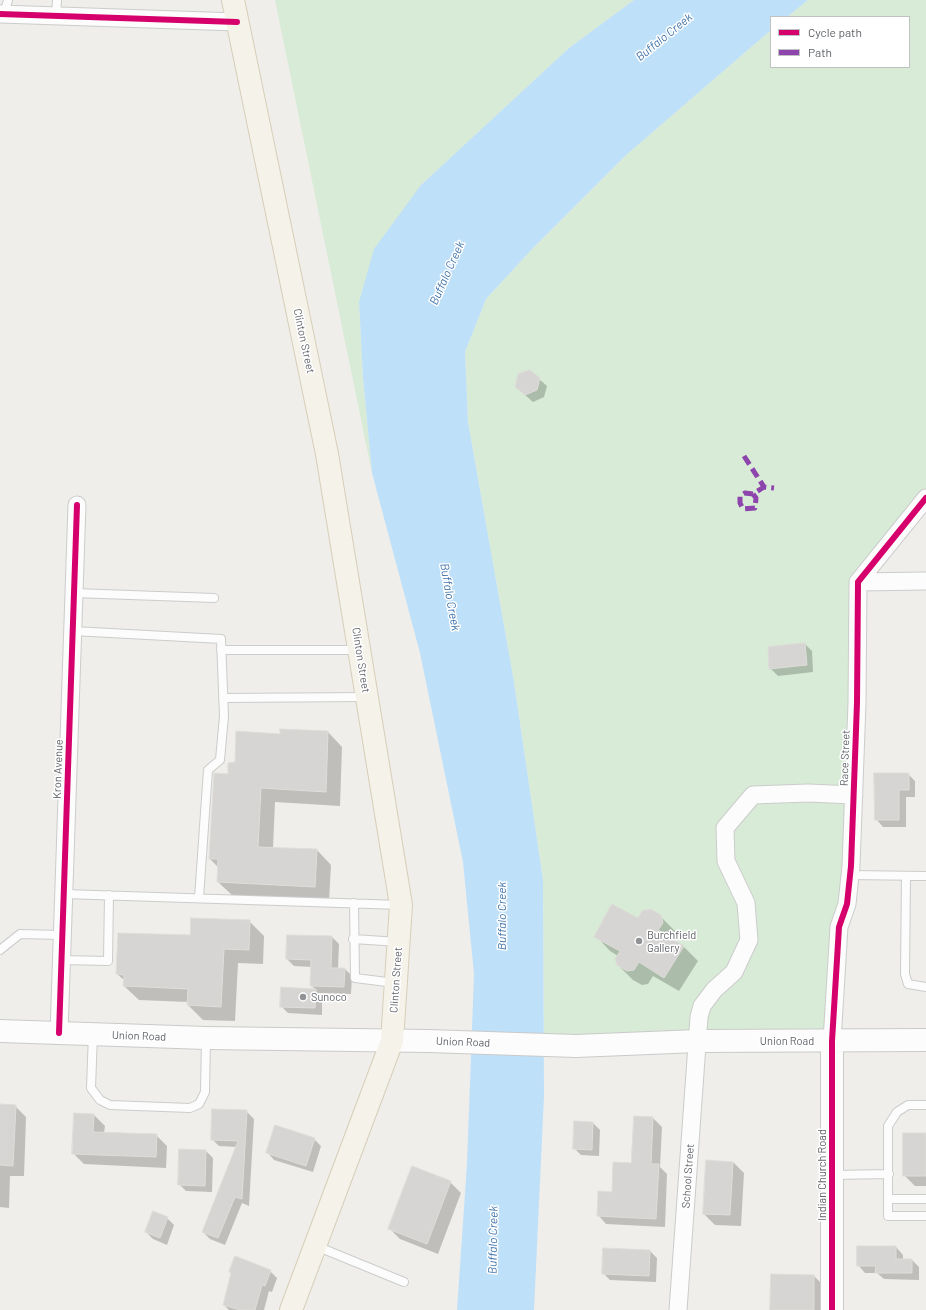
<!DOCTYPE html>
<html>
<head>
<meta charset="utf-8">
<style>
	body { margin:0 }
	#map { position:relative; width:926px; height:1310px; overflow:hidden; background:#efeeea; font-family:Barlow,sans-serif }
	canvas { display:block }
	.legend { position:absolute; left:770px; top:16px; width:140px; height:52px; box-sizing:border-box; background:#fff; border:1px solid #bfc1c3; margin:0; padding:5px 7px; list-style:none; font-size:12px; color:#5f6368 }
	.legend li { display:flex; align-items:center; gap:8px; height:20px }
	.legend b { width:20px; border:1px solid #bfc1c3 }
</style>
</head>
<body>
<div id="map">
<canvas width="926" height="1310"></canvas>
<ul class="legend">
<li><b style="height:5px;background:#d6006c"></b>Cycle path</li>
<li><b style="height:5px;background:#8e44ad"></b>Path</li>
</ul>
</div>
<script>
const ctx = document.querySelector('canvas').getContext('2d');
ctx.lineJoin = 'round';
function fill(path, color) { ctx.fillStyle = color; ctx.fill(path, 'evenodd'); }
function trace(path, color, width, dash) { ctx.strokeStyle = color; ctx.lineWidth = width; ctx.lineCap = dash ? 'butt' : 'round'; ctx.setLineDash(dash || []); ctx.stroke(path); }
function write(font, color, halo, rows, align = 'center') {
  ctx.font = font + ' Barlow,sans-serif'; ctx.lineWidth = 3; ctx.setLineDash([]); ctx.textBaseline = 'middle'; ctx.strokeStyle = halo; ctx.fillStyle = color; for (const [text, x, y, turn = 0] of rows) {
    ctx.save(); ctx.translate(x, y); ctx.rotate((+turn || 0) * Math.PI / 180); ctx.textAlign = isNaN(turn) ? turn : align; if (halo) ctx.strokeText(text, 0, 0); ctx.fillText(text, 0, 0); ctx.restore();
  }
}
fill(new Path2D(`
	M 275,0 L 634,0 L 569,48 L 421,185 L 359,302 L 363,378 L 372,473 Z
	M 808,0 L 926,0 L 926,498 L 858,582 L 857,703 L 832,1041 L 544,1040 L 543,880 L 514,682 L 468,422 L 465,352 L 486,299 L 534,247 L 625,156 L 771,30 L 771,67 L 909,67 L 909,17 L 787,17 Z`), '#d8ebd6');
fill(new Path2D(`
	M 634,0 L 808,0 L 787,17 L 771,17 L 771,30 L 625,156 L 534,247 L 486,299 L 465,352 L 468,422 L 514,682 L 543,880 L 544,1096 L 534,1310 L 457,1310 L 467,1164 L 474,974 L 463,862 L 420,653 L 372,473 L 363,378 L 359,302 L 374,249 L 421,185 L 569,48 Z`), '#bfe0f9');
fill(new Path2D(`
	M 539,379 L 547,386 L 544,397 L 533,402 L 516,387 Z
	M 805,644 L 812,651 L 813,672 L 778,676 L 770,668 Z
	M 328,732 L 342,747 L 340,806 L 275,802 L 273,848 L 317,850 L 331,865 L 329,901 L 233,896 L 218,882 L 219,868 L 210,859 L 229,775 L 236,763 L 281,735 Z
	M 908,774 L 915,781 L 915,797 L 906,797 L 906,827 L 883,827 L 876,819 Z
	M 660,916 L 675,931 L 677,938 L 675,941 L 683,946 L 698,961 L 679,991 L 653,976 L 648,984 L 642,985 L 633,980 L 618,965 L 618,956 L 610,951 L 596,936 L 639,920 Z
	M 249,921 L 264,936 L 263,964 L 238,963 L 235,1021 L 203,1020 L 188,1005 L 188,1002 L 139,1000 L 124,986 L 125,981 L 117,974 L 191,936 Z
	M 288,936 L 332,937 L 339,944 L 338,969 L 345,969 L 352,976 L 351,994 L 318,993 L 322,997 L 322,1015 L 288,1013 L 281,1006 L 316,990 L 311,985 L 312,967 L 294,966 L 287,959 Z
	M 0,1105 L 15,1106 L 26,1117 L 24,1176 L 10,1176 L 9,1208 L 0,1207 Z
	M 246,1111 L 254,1119 L 249,1206 L 242,1203 L 225,1245 L 210,1239 L 203,1232 L 237,1147 L 219,1146 L 212,1139 Z
	M 94,1115 L 105,1126 L 104,1133 L 156,1135 L 167,1146 L 166,1168 L 84,1164 L 73,1153 Z
	M 653,1118 L 662,1127 L 660,1167 L 667,1174 L 665,1227 L 606,1224 L 598,1215 L 632,1164 Z
	M 593,1123 L 600,1130 L 599,1156 L 581,1155 L 574,1148 Z
	M 926,1134 L 926,1186 L 915,1186 L 904,1175 Z
	M 314,1139 L 321,1146 L 313,1172 L 274,1160 L 267,1152 Z
	M 206,1151 L 213,1158 L 212,1192 L 186,1191 L 179,1184 Z
	M 733,1162 L 744,1173 L 741,1226 L 715,1225 L 704,1214 Z
	M 450,1182 L 461,1193 L 438,1254 L 400,1239 L 389,1228 Z
	M 167,1218 L 174,1225 L 167,1245 L 153,1239 L 146,1232 Z
	M 896,1247 L 903,1255 L 903,1260 L 912,1260 L 919,1267 L 919,1280 L 884,1279 L 877,1273 L 865,1273 L 858,1265 Z
	M 650,1251 L 657,1258 L 656,1282 L 610,1280 L 603,1273 Z
	M 270,1271 L 277,1278 L 272,1292 L 269,1291 L 264,1310 L 229,1310 L 224,1305 Z
	M 814,1276 L 828,1290 L 828,1310 L 771,1310 Z`), '#0003');
const building = new Path2D(`
	M 530,370 L 540,378 L 537,390 L 525,395 L 515,387 L 518,374 Z
	M 805,643 L 807,665 L 769,669 L 768,647 Z
	M 280,729 L 328,731 L 326,792 L 261,788 L 258,847 L 317,849 L 315,887 L 217,882 L 218,859 L 209,859 L 214,773 L 228,774 L 228,763 L 235,762 L 236,731 L 280,734 Z
	M 874,773 L 909,773 L 909,790 L 899,790 L 899,820 L 875,820 Z
	M 612,904 L 638,918 L 642,911 L 651,909 L 661,915 L 663,923 L 658,930 L 684,946 L 664,978 L 639,962 L 634,970 L 627,971 L 617,965 L 615,959 L 620,951 L 594,937 Z
	M 191,918 L 250,920 L 249,950 L 224,949 L 221,1007 L 187,1005 L 188,989 L 123,986 L 124,975 L 116,974 L 118,933 L 190,935 Z
	M 287,935 L 332,936 L 331,968 L 345,968 L 344,987 L 310,986 L 311,960 L 286,959 Z
	M 281,987 L 316,989 L 315,1008 L 280,1007 Z
	M 0,1104 L 16,1105 L 13,1166 L 0,1165 Z
	M 212,1109 L 247,1110 L 242,1199 L 235,1197 L 218,1238 L 202,1232 L 238,1141 L 211,1140 Z
	M 74,1113 L 94,1114 L 93,1132 L 157,1134 L 156,1157 L 72,1154 Z
	M 634,1116 L 653,1117 L 651,1164 L 659,1164 L 656,1219 L 597,1216 L 598,1191 L 612,1192 L 613,1162 L 631,1163 Z
	M 574,1121 L 593,1122 L 592,1150 L 573,1149 Z
	M 275,1125 L 315,1138 L 306,1166 L 266,1153 Z
	M 903,1133 L 926,1133 L 926,1176 L 903,1176 Z
	M 179,1149 L 206,1150 L 205,1186 L 178,1185 Z
	M 706,1160 L 733,1162 L 730,1215 L 703,1214 Z
	M 412,1166 L 451,1181 L 427,1244 L 388,1229 Z
	M 153,1211 L 168,1217 L 160,1238 L 145,1232 Z
	M 857,1246 L 896,1246 L 896,1259 L 912,1259 L 912,1273 L 875,1273 L 876,1266 L 857,1266 Z
	M 603,1248 L 650,1250 L 649,1276 L 602,1274 Z
	M 235,1256 L 271,1270 L 265,1286 L 262,1285 L 255,1310 L 240,1310 L 223,1305 L 231,1273 L 229,1272 Z
	M 771,1274 L 814,1275 L 814,1310 L 770,1310 Z`);
fill(building, '#d6d5d3');
trace(building, '#deddd9', 1);
const lane = new Path2D(`
	M 4,14 L 8,0
	M 56,16 L 57,0
	M 74,593 L 214,598
	M 73,631 L 221,639 L 224,716 L 220,760 L 208,770 L 199,898
	M 221,650 L 359,650
	M 223,698 L 367,697
	M 850,875 L 926,876
	M 906,876 L 905,974 L 908,984 L 926,987
	M 64,894 L 401,905
	M 354,903 L 355,978 L 395,983
	M 353,939 L 399,942
	M 0,950 L 20,934 L 63,935
	M 62,960 L 108,961 L 109,895
	M 93,1034 L 91,1088 L 100,1100 L 110,1105 L 190,1108 L 199,1104 L 205,1092 L 206,1039
	M 926,1105 L 908,1105 L 897,1112 L 888,1126 L 888,1216 L 926,1216
	M 833,1175 L 889,1174
	M 888,1199 L 926,1199
	M 316,1246 L 404,1282`);
const street = new Path2D(`
	M 0,14 L 237,22
	M 858,582 L 926,581
	M 59,1033 L 77,505
	M 832,1041 L 839,927 L 847,904 L 851,866 L 857,703 L 858,582 L 926,498
	M 678,1310 L 699,1017 L 702,1006 L 714,990 L 734,972 L 749,940 L 746,903 L 726,861 L 725,828 L 753,795 L 808,793 L 854,795`);
const secondary = new Path2D(`
	M 0,1031 L 206,1038 L 428,1041 L 576,1046 L 698,1041 L 926,1040
	M 832,1041 L 832,1310`);
const primary = new Path2D(`
	M 233,0 L 327,454 L 401,905 L 392,1041 L 291,1310`);
trace(lane, '#cbcccc', 10);
trace(street, '#cbcccc', 19);
trace(secondary, '#cacacb', 24);
trace(primary, '#d7ceb8', 24);
trace(lane, '#fdfcfc', 8);
trace(street, '#fdfcfc', 17);
trace(secondary, '#fdfcfc', 22);
trace(primary, '#f4f2e9', 22);
trace(new Path2D(`
	M 744,456 L 764,487
	M 753,494 L 756,498 L 755,508 L 743,509 L 740,503 L 740,496 L 745,493 L 753,494 L 764,487 L 774,488`), '#8e44ad', 5, [10, 5]);
trace(new Path2D(`
	M 0,14 L 237,22
	M 59,1033 L 77,505
	M 832,1310 L 832,1041 L 839,927 L 847,904 L 851,866 L 857,703 L 858,582 L 926,498`), '#d6006c', 6);
for (const [x, y, r, color] of [
	[639,941,4,"#919496"],
	[303,997,4,"#919496"]
]) { const dot = new Path2D(); dot.arc(x, y, r, 0, 2 * Math.PI); ctx.fillStyle = color; ctx.fill(dot); trace(dot, '#fff', 1.5); }
write('11px', '#5f6368', '#fff', [
	["Clinton Street",304,341,78],
	["Clinton Street",361,660,81],
	["Race Street",845,758,-88],
	["Kron Avenue",58,769,-88],
	["Clinton Street",396,980,-86],
	["Union Road",139,1036,2],
	["Union Road",787,1041],
	["Union Road",463,1042,2],
	["Indian Church Road",822,1175,-90],
	["School Street",688,1176,-86]
]);
write('11px', '#5f6368', '#fff', [
	["Burchfield",647,935],
	["Gallery",647,948],
	["Sunoco",311,997]
], 'left');
write('italic 12px', '#4174aa', '#fff', [
	["Buffalo Creek",664,37,-39],
	["Buffalo Creek",447,273,-66],
	["Buffalo Creek",450,597,80],
	["Buffalo Creek",502,916,-90],
	["Buffalo Creek",493,1240,-89]
]);
</script>
</body>
</html>
